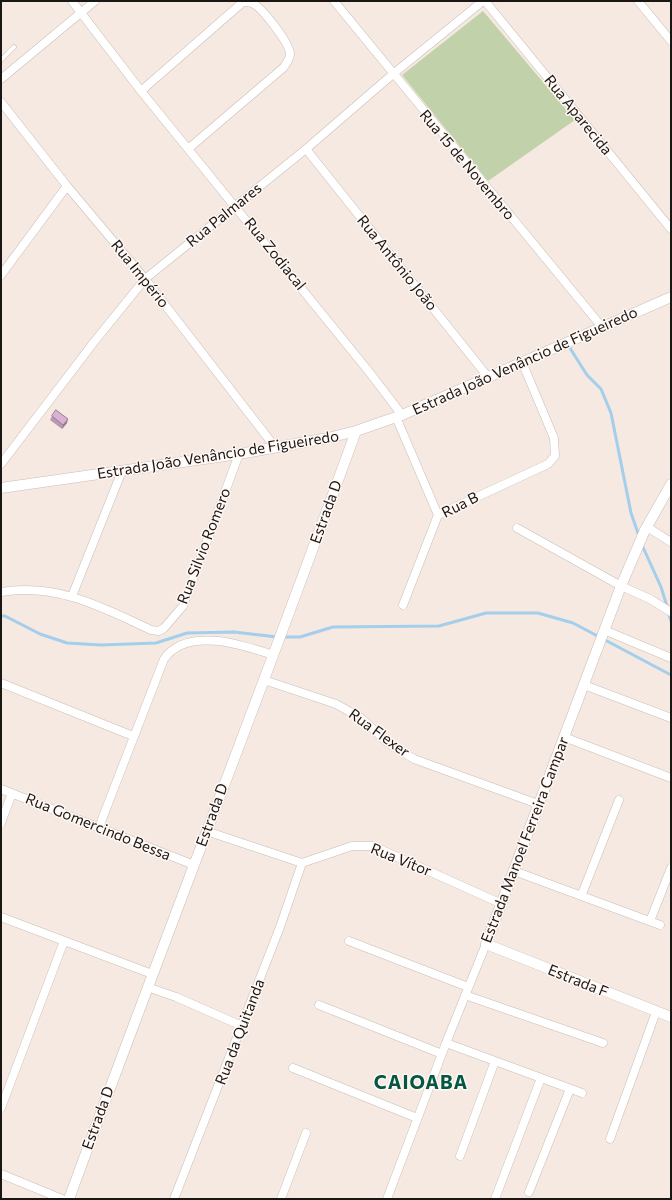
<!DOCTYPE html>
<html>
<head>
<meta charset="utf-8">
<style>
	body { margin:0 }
	#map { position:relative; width:672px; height:1200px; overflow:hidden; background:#f5e9e2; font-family:Commissioner,sans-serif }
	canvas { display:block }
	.frame { position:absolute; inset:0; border:2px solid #1a1614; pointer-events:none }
</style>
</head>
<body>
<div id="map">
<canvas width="672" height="1200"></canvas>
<div class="frame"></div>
</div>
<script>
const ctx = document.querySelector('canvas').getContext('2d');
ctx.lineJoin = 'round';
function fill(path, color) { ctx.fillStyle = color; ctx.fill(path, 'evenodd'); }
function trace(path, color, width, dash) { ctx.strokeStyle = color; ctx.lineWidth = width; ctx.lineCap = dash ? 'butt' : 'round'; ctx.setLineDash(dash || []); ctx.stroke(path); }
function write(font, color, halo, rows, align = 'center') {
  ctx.font = font + ' Commissioner,sans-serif'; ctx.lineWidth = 3; ctx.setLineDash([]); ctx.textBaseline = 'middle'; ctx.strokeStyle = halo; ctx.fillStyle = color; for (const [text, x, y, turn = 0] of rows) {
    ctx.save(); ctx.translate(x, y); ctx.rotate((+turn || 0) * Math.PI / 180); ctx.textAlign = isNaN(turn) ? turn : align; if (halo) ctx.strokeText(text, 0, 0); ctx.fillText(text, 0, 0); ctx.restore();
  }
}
fill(new Path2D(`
	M 483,11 L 575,120 L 488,181 L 402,75 Z`), '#c1d2ab');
trace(new Path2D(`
	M 568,345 L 587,375 L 601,389 L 611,413 L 631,513 L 639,536
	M 642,545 L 661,587 L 667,606
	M 668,612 L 671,621
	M 1,616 L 5,616 L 40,634 L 67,643 L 101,645 L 156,643 L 187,633 L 234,632 L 277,637
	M 283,637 L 300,637 L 333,627 L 439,626 L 486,613 L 538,613 L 573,623 L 671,675`), '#a3ceec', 3);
const service = new Path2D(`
	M 1,60 L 14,47`);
const minor = new Path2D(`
	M 72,1 L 141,91 L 370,373 L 402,415
	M 334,1 L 602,327
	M 485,1 L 671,229
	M 638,1 L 671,41
	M 1,79 L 95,1
	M 141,91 L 243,2 C 246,2 249,2 252,3 C 262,7 290,44 290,54 C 290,59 286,64 283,68 L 188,149
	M 1,102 L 67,186 L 145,279 L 275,447
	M 306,149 L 488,377
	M 1,275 L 67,186
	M 396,417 L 438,515
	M 1,464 L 94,342 L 145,279 L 306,149 L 393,74 L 483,1
	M 647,527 L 671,542
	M 517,528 L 621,586 L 650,599 L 671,612
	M 1,592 C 57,583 102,607 151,630 L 159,631 L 164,628 L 183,606 L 239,454
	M 72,596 L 122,471
	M 403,605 L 438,515 L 548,464 L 555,456 L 554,438 L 522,362
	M 604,630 L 671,658
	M 264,680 L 336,704 L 361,718 L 388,743 L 414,759 L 538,804
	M 1,683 L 133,736
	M 584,685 L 671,718
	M 564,737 L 671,778
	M 1,789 L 194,865
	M 1,823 L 12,793
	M 99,827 L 164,659 C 187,626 243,645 273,655
	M 206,831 L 302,863 L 352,846 L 373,846 L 502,904
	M 514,871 L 660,925
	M 582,894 L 619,800
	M 1,917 L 152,974
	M 650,921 L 671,868
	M 349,941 L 468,987
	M 147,987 L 176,997 L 242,1026
	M 465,995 L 603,1043
	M 319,1005 L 442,1054
	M 446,1043 L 582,1093
	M 293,1068 L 417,1118
	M 1,1108 L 64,941
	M 610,1139 L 656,1012
	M 460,1156 L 495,1061
	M 1,1174 L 62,1199
	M 529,1192 L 570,1089
	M 174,1199 L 280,927 L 302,863
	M 281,1199 L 306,1133
	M 387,1199 L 446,1043 L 486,944
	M 495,1199 L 541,1078`);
const tertiary = new Path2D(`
	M 671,484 L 645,530 L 621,586 L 486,944 L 671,1017
	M 1,488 L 239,454 L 328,438 L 356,431 L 402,415 L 671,297
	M 69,1199 C 163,943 263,688 356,431`);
trace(service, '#c9bdb7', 5);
trace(minor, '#c9bdb7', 9);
trace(tertiary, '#c9bdb7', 11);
trace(service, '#fff', 4);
trace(minor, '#fff', 8);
trace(tertiary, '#fff', 10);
fill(new Path2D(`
	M 52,416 L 67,423 L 62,429 L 50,420 Z`), '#ba99b5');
fill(new Path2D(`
	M 68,419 L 67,423 L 62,429 L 63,425 Z`), '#977d93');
const building = new Path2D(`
	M 56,410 L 68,419 L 63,425 L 52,416 Z`);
fill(building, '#d8b2d2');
trace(building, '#977d93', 1);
write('15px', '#1a1614', '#fff7f3', [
	["Rua Aparecida",578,115,51],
	["Rua 15 de Novembro",467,165,50],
	["Rua Palmares",224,215,-39],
	["Rua Zodiacal",275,254,51],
	["Rua Antônio João",397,263,51],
	["Rua Império",140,274,51],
	["Estrada João Venâncio de Figueiredo",525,361,-24],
	["Estrada João Venâncio de Figueiredo",218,455,-9],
	["Rua B",460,505,-27],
	["Estrada D",326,512,-70],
	["Rua Silvio Romero",204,546,-69],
	["Rua Flexer",379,733,36],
	["Estrada D",212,815,-70],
	["Rua Gomercindo Bessa",98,827,22],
	["Estrada Manoel Ferreira Campar",525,840,-69],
	["Rua Vítor",401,860,22],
	["Estrada F",578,981,22],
	["Rua da Quitanda",240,1032,-69],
	["Estrada D",98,1118,-70]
]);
ctx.letterSpacing = '1px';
write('bold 19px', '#045742', '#fff7f3', [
	["CAIOABA",421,1083]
]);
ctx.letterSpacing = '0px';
</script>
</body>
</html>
